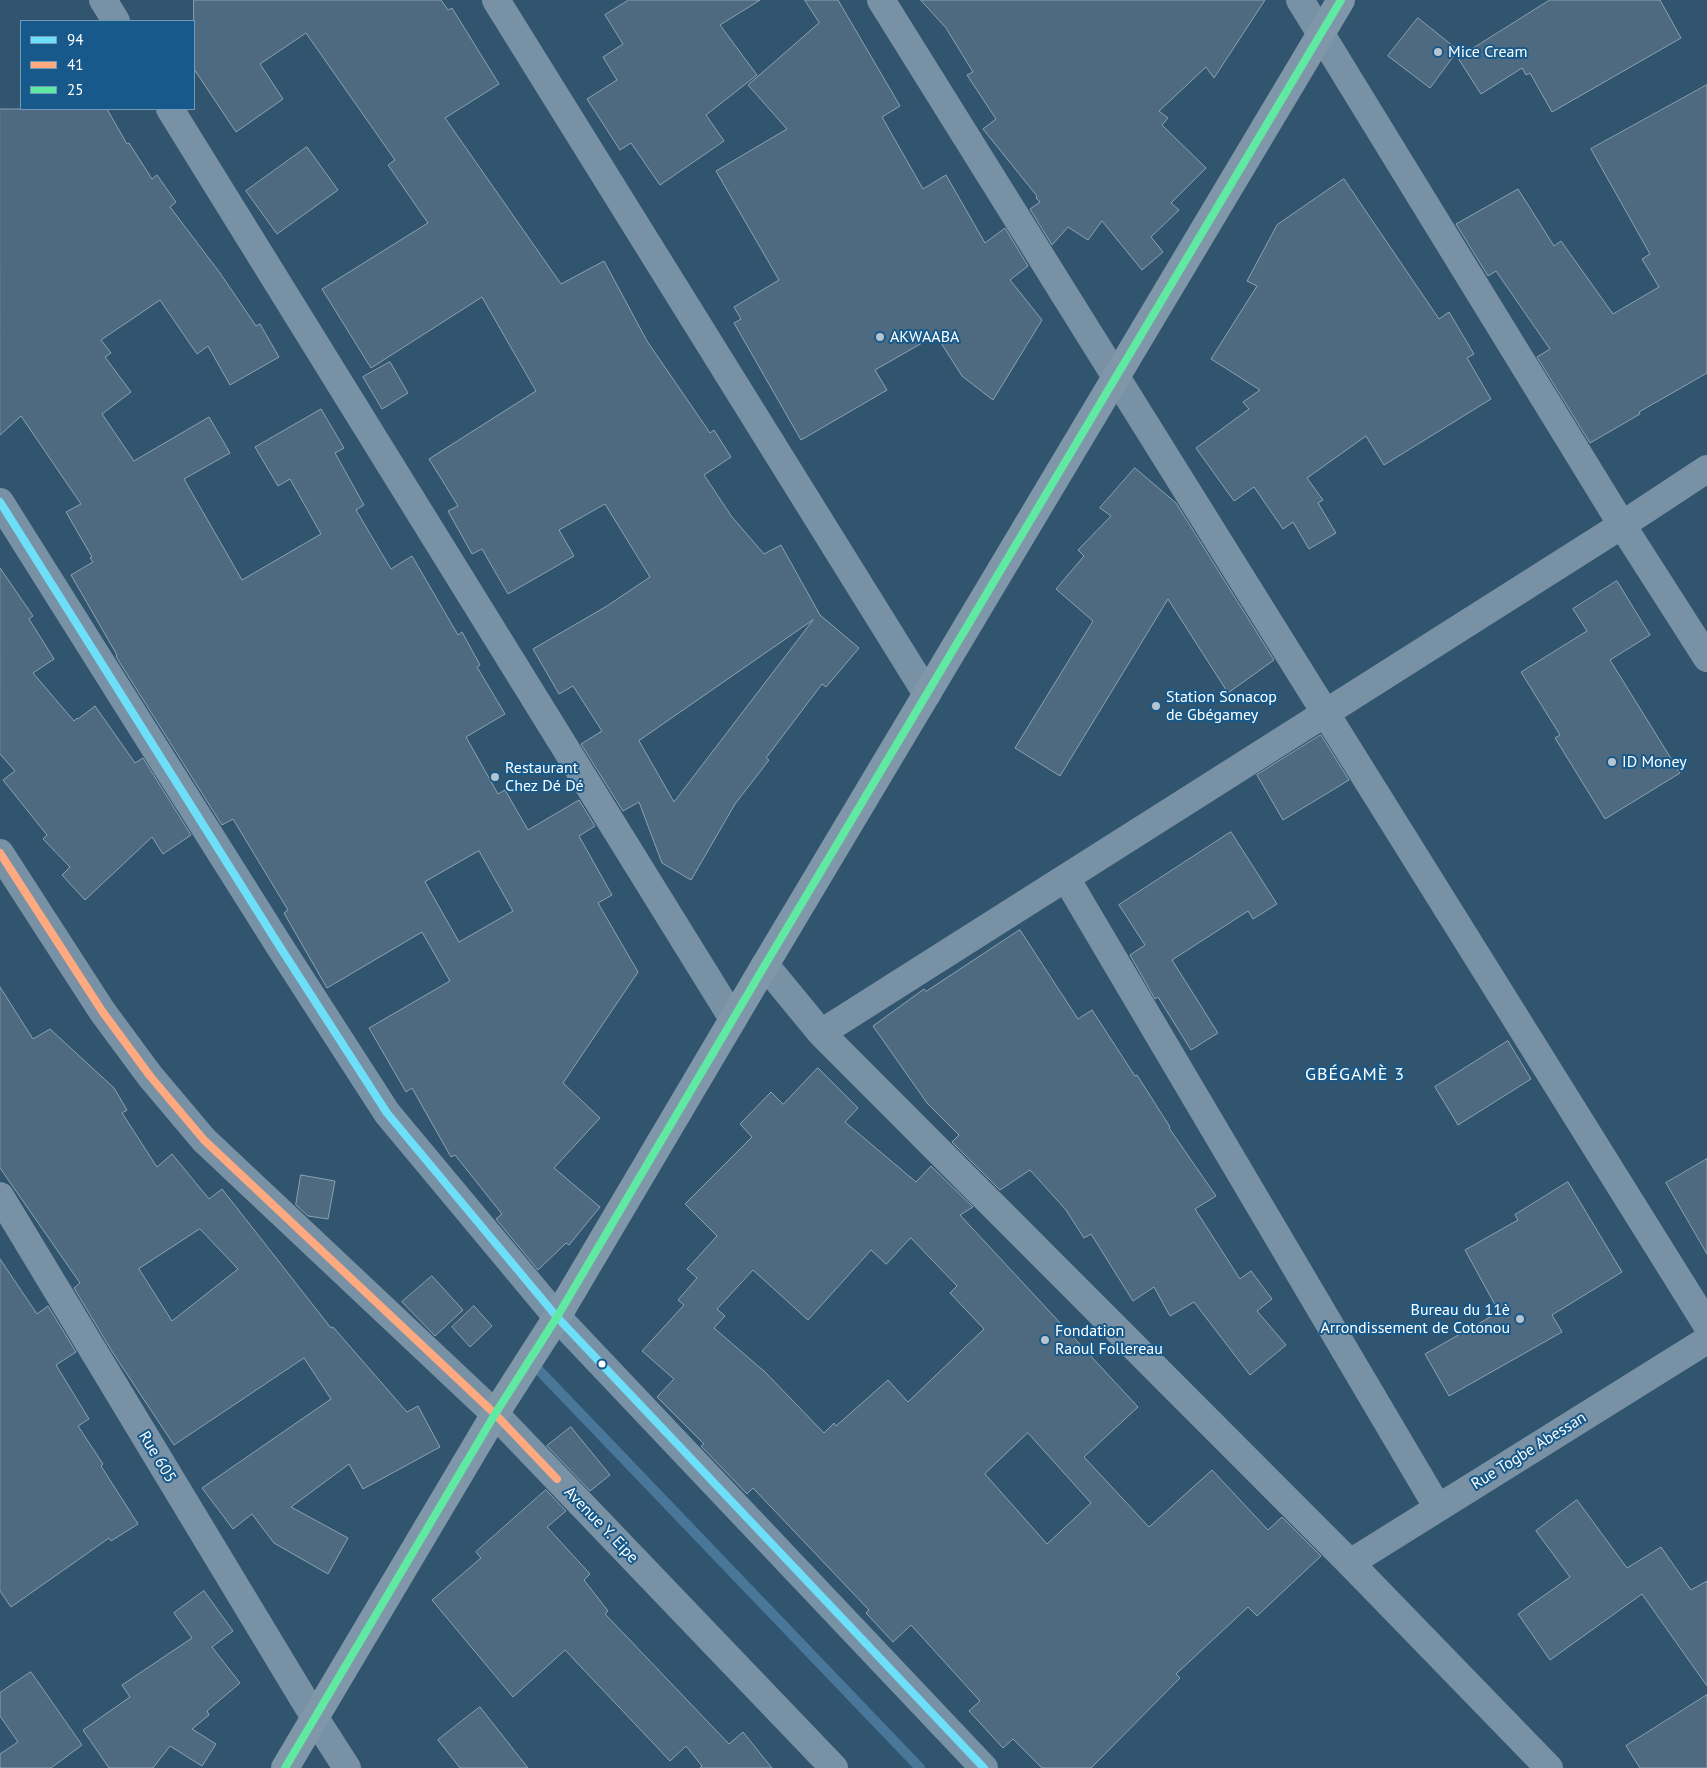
<!DOCTYPE html>
<html>
<head>
<meta charset="utf-8">
<style>
	body { margin:0 }
	#map { position:relative; width:1707px; height:1768px; overflow:hidden; background:#31556f; font-family:"PT Sans",sans-serif }
	canvas { display:block }
	.legend { position:absolute; left:20px; top:20px; width:175px; height:90px; box-sizing:border-box; background:#16598a; border:1px solid #739bb9; margin:0; padding:6px 9px; list-style:none; font-size:15px; color:#fff }
	.legend li { display:flex; align-items:center; gap:10px; height:25px }
	.legend b { width:25px; border:1px solid #739bb9 }
</style>
</head>
<body>
<div id="map">
<canvas width="1707" height="1768"></canvas>
<ul class="legend">
<li><b style="height:6px;background:#6ddff8"></b>94</li>
<li><b style="height:6px;background:#ffa980"></b>41</li>
<li><b style="height:6px;background:#60e9a3"></b>25</li>
</ul>
</div>
<script>
const ctx = document.querySelector('canvas').getContext('2d');
ctx.lineJoin = 'round';
function trace(path, color, width, dash) { ctx.strokeStyle = color; ctx.lineWidth = width; ctx.lineCap = dash ? 'butt' : 'round'; ctx.setLineDash(dash || []); ctx.stroke(path); }
function fill(path, color) { ctx.fillStyle = color; ctx.fill(path, 'evenodd'); }
function write(font, color, halo, rows, align = 'center') {
  ctx.font = font + ' "PT Sans",sans-serif'; ctx.lineWidth = 4; ctx.setLineDash([]); ctx.textBaseline = 'middle'; ctx.strokeStyle = halo; ctx.fillStyle = color; for (const [text, x, y, turn = 0] of rows) {
    ctx.save(); ctx.translate(x, y); ctx.rotate((+turn || 0) * Math.PI / 180); ctx.textAlign = isNaN(turn) ? turn : align; if (halo) ctx.strokeText(text, 0, 0); ctx.fillText(text, 0, 0); ctx.restore();
  }
}
trace(new Path2D(`
	M 532,1363 L 920,1768`), '#48779a', 10);
const building = new Path2D(`
	M 194,0 L 441,0 L 448,10 L 452,8 L 499,84 L 445,118 L 561,284 L 604,261 L 647,341 L 710,433 L 714,430 L 731,457 L 704,475 L 732,517 L 764,554 L 781,545 L 820,615 L 859,648 L 826,687 L 822,684 L 766,758 L 769,760 L 735,804 L 691,880 L 662,863 L 639,802 L 623,811 L 581,744 L 602,731 L 573,686 L 559,694 L 533,649 L 607,606 L 650,577 L 605,504 L 559,530 L 574,556 L 508,594 L 482,549 L 472,554 L 448,511 L 458,506 L 429,459 L 536,391 L 482,297 L 371,368 L 322,289 L 428,223 L 388,165 L 395,160 L 306,33 L 260,64 L 283,99 L 236,132 L 194,69 ZM 813,620 L 674,802 L 639,741 Z
	M 629,0 L 760,0 L 720,25 L 757,75 L 706,115 L 724,141 L 660,185 L 631,143 L 620,150 L 587,99 L 617,80 L 603,57 L 623,44 L 605,15 Z
	M 805,0 L 838,0 L 900,106 L 882,117 L 923,189 L 946,175 L 985,243 L 1005,228 L 1028,266 L 1010,280 L 1042,320 L 993,400 L 962,376 L 936,335 L 875,370 L 887,390 L 801,440 L 734,323 L 741,319 L 734,307 L 779,280 L 716,171 L 787,129 L 748,85 L 819,23 Z
	M 921,0 L 1265,0 L 1214,78 L 1206,67 L 1159,111 L 1168,118 L 1162,125 L 1206,168 L 1171,203 L 1179,210 L 1151,237 L 1163,252 L 1142,270 L 1102,221 L 1088,240 L 1068,227 L 1052,245 L 1030,209 L 1040,202 L 1036,198 L 1037,196 L 983,129 L 996,119 L 967,75 L 973,72 L 946,28 Z
	M 1550,0 L 1660,0 L 1681,38 L 1552,112 L 1530,73 L 1526,75 L 1522,68 L 1481,94 L 1458,58 Z
	M 1418,18 L 1458,50 L 1430,88 L 1388,56 Z
	M 1707,85 L 1707,373 L 1639,412 L 1640,414 L 1590,443 L 1537,357 L 1550,349 L 1496,271 L 1488,276 L 1456,224 L 1518,189 L 1554,246 L 1561,241 L 1613,314 L 1659,287 L 1642,259 L 1650,254 L 1591,149 Z
	M 0,109 L 107,109 L 127,144 L 129,143 L 152,179 L 157,175 L 176,202 L 170,207 L 220,273 L 256,326 L 260,324 L 279,357 L 230,385 L 208,346 L 197,354 L 160,300 L 101,340 L 111,353 L 105,357 L 131,392 L 102,414 L 134,461 L 209,417 L 230,453 L 184,479 L 242,580 L 321,534 L 290,479 L 278,486 L 255,447 L 321,409 L 344,448 L 335,453 L 364,505 L 356,510 L 391,569 L 412,556 L 458,635 L 462,632 L 480,665 L 477,667 L 505,714 L 466,737 L 498,794 L 505,790 L 528,830 L 579,800 L 595,826 L 579,836 L 612,895 L 598,903 L 638,972 L 563,1083 L 600,1118 L 554,1168 L 600,1207 L 569,1245 L 566,1243 L 538,1270 L 496,1219 L 502,1214 L 455,1155 L 451,1157 L 412,1088 L 406,1092 L 369,1028 L 450,981 L 422,932 L 327,988 L 284,913 L 288,910 L 233,819 L 222,825 L 120,663 L 116,656 L 117,655 L 71,575 L 93,562 L 90,558 L 92,557 L 66,512 L 81,504 L 21,416 L 0,435 ZM 479,851 L 513,911 L 459,942 L 425,882 Z
	M 307,147 L 338,190 L 277,234 L 246,191 Z
	M 1344,179 L 1439,319 L 1449,312 L 1474,354 L 1467,358 L 1491,399 L 1384,465 L 1366,436 L 1307,478 L 1323,500 L 1318,503 L 1336,533 L 1309,549 L 1293,522 L 1283,529 L 1254,487 L 1234,501 L 1196,448 L 1249,409 L 1243,402 L 1260,390 L 1211,359 L 1257,286 L 1247,281 L 1277,225 Z
	M 390,362 L 408,393 L 382,409 L 363,377 Z
	M 1135,468 L 1176,503 L 1274,660 L 1228,693 L 1168,599 L 1060,776 L 1015,748 L 1093,621 L 1056,589 L 1084,556 L 1078,550 L 1111,516 L 1100,508 Z
	M 0,568 L 33,616 L 29,619 L 54,659 L 33,673 L 74,721 L 77,718 L 78,719 L 95,706 L 135,763 L 143,758 L 191,835 L 163,854 L 152,837 L 85,900 L 62,875 L 70,867 L 43,839 L 47,835 L 3,780 L 15,771 L 0,754 Z
	M 1617,581 L 1650,635 L 1610,660 L 1680,773 L 1605,819 L 1555,738 L 1560,735 L 1521,672 L 1587,631 L 1573,609 Z
	M 1321,735 L 1349,780 L 1283,820 L 1257,775 Z
	M 1231,832 L 1277,904 L 1253,919 L 1248,911 L 1172,960 L 1218,1033 L 1191,1050 L 1158,997 L 1155,999 L 1130,955 L 1145,945 L 1119,905 Z
	M 1020,930 L 1078,1019 L 1092,1010 L 1135,1076 L 1137,1075 L 1170,1127 L 1169,1128 L 1216,1196 L 1195,1209 L 1240,1279 L 1251,1271 L 1272,1299 L 1257,1311 L 1286,1345 L 1250,1375 L 1194,1302 L 1170,1316 L 1154,1287 L 1133,1301 L 1091,1234 L 1084,1238 L 1066,1210 L 1030,1170 L 1000,1190 L 952,1142 L 959,1135 L 927,1103 L 873,1026 L 924,989 L 926,991 Z
	M 0,987 L 33,1039 L 50,1029 L 114,1088 L 127,1110 L 122,1113 L 157,1167 L 172,1154 L 209,1199 L 222,1189 L 331,1328 L 333,1327 L 407,1412 L 418,1406 L 440,1447 L 363,1489 L 349,1464 L 291,1507 L 348,1538 L 328,1574 L 274,1543 L 252,1514 L 233,1529 L 202,1488 L 331,1399 L 304,1358 L 174,1445 L 113,1353 L 74,1288 L 80,1283 L 0,1168 ZM 200,1229 L 238,1269 L 172,1321 L 139,1269 Z
	M 1508,1041 L 1531,1079 L 1458,1125 L 1435,1087 Z
	M 818,1068 L 858,1108 L 845,1122 L 916,1182 L 931,1166 L 973,1207 L 960,1215 L 1138,1407 L 1084,1457 L 1149,1527 L 1212,1470 L 1268,1530 L 1282,1517 L 1321,1556 L 1257,1616 L 1248,1607 L 1176,1674 L 1180,1678 L 1091,1768 L 1042,1768 L 1013,1739 L 1003,1748 L 969,1711 L 980,1701 L 911,1625 L 893,1642 L 866,1613 L 869,1610 L 753,1488 L 747,1494 L 701,1446 L 704,1444 L 657,1397 L 674,1379 L 642,1351 L 684,1305 L 678,1300 L 697,1278 L 687,1269 L 717,1236 L 685,1204 L 752,1137 L 740,1124 L 771,1092 L 783,1104 ZM 911,1238 L 957,1286 L 950,1293 L 984,1329 L 908,1402 L 888,1380 L 836,1426 L 834,1423 L 824,1433 L 765,1372 L 714,1328 L 725,1316 L 717,1309 L 753,1270 L 808,1320 L 871,1250 L 886,1264 ZM 1028,1433 L 1091,1503 L 1047,1544 L 985,1474 Z
	M 1707,1159 L 1707,1254 L 1666,1183 Z
	M 301,1175 L 335,1181 L 328,1219 L 308,1216 L 296,1205 Z
	M 1568,1182 L 1622,1272 L 1552,1315 L 1562,1332 L 1449,1396 L 1425,1354 L 1499,1312 L 1465,1250 L 1518,1220 L 1515,1215 Z
	M 0,1259 L 37,1314 L 48,1306 L 76,1352 L 56,1365 L 89,1419 L 78,1426 L 103,1464 L 101,1466 L 138,1524 L 111,1541 L 109,1538 L 11,1607 L 0,1591 Z
	M 432,1276 L 463,1310 L 435,1336 L 402,1302 Z
	M 474,1306 L 492,1326 L 470,1347 L 452,1327 Z
	M 571,1427 L 610,1475 L 590,1491 L 547,1446 Z
	M 546,1490 L 566,1511 L 547,1527 L 590,1574 L 584,1580 L 608,1611 L 605,1614 L 729,1744 L 743,1732 L 772,1768 L 700,1768 L 702,1766 L 686,1746 L 670,1761 L 565,1650 L 513,1697 L 432,1600 L 481,1558 L 476,1552 Z
	M 1577,1500 L 1627,1568 L 1661,1547 L 1691,1590 L 1707,1581 L 1707,1686 L 1642,1594 L 1550,1660 L 1518,1614 L 1570,1577 L 1536,1531 Z
	M 204,1591 L 233,1631 L 212,1647 L 240,1683 L 207,1711 L 209,1715 L 192,1729 L 216,1744 L 202,1766 L 170,1746 L 153,1768 L 109,1768 L 83,1730 L 130,1697 L 122,1685 L 192,1638 L 174,1613 Z
	M 31,1672 L 82,1745 L 51,1768 L 0,1768 L 0,1754 L 18,1742 L 0,1716 L 0,1693 Z
	M 1707,1695 L 1707,1768 L 1640,1768 L 1626,1746 Z
	M 480,1707 L 528,1768 L 460,1768 L 438,1740 Z`);
fill(building, '#4d6a80');
trace(building, '#8ca2b2', 1);
trace(new Path2D(`
	M 103,0 L 116,21
	M 496,0 L 927,694
	M 881,0 L 1707,1325
	M 1300,0 L 1622,525 L 1707,658
	M 170,109 L 733,1019
	M 0,502 L 280,947 L 387,1113 L 557,1317 L 984,1768
	M 0,853 L 102,1011 L 150,1076 L 204,1140 L 495,1414 L 834,1768
	M 1066,878 L 1438,1508
	M 765,965 L 821,1033 L 1350,1563 L 1549,1768
	M 821,1033 L 1622,525 L 1707,469
	M 0,1196 L 315,1718 L 347,1768
	M 1350,1563 L 1707,1340`), '#7891a5', 28);
trace(new Path2D(`
	M 285,1768 L 495,1414 L 557,1317 L 765,965 L 1341,0`), '#7f97a8', 28);
trace(new Path2D(`
	M 0,502 L 280,947 L 387,1113 L 557,1317 L 984,1768`), '#6ddff8', 8);
trace(new Path2D(`
	M 0,853 L 102,1011 L 150,1076 L 204,1140 L 495,1414 L 557,1479`), '#ffa980', 8);
trace(new Path2D(`
	M 285,1768 L 495,1414 L 557,1317 L 765,965 L 1341,0`), '#60e9a3', 8);
for (const [x, y, r, color] of [
	[1438,52,5,"#b7c4cd"],
	[880,337,5,"#b7c4cd"],
	[1156,706,5,"#b7c4cd"],
	[1612,762,5,"#b7c4cd"],
	[495,777,5,"#b7c4cd"],
	[1520,1319,5,"#b7c4cd"],
	[1045,1340,5,"#b7c4cd"],
	[602,1364,4.5,"#fff"]
]) { const dot = new Path2D(); dot.arc(x, y, r, 0, 2 * Math.PI); ctx.fillStyle = color; ctx.fill(dot); trace(dot, '#16598a', 2); }
write('16px', '#fff', '#16598a', [
	["Mice Cream",1448,52],
	["AKWAABA",890,337],
	["Station Sonacop",1166,697],
	["de Gbégamey",1166,715],
	["ID Money",1622,762],
	["Restaurant",505,768],
	["Chez Dé Dé",505,786],
	["Bureau du 11è",1510,1310,"right"],
	["Arrondissement de Cotonou",1510,1328,"right"],
	["Fondation",1055,1331],
	["Raoul Follereau",1055,1349]
], 'left');
write('16px', '#fff', '#16598a', [
	["Rue Togbe Abessan",1529,1451,-32],
	["Rue 605",157,1457,59],
	["Avenue Y. Eipe",601,1525,46]
]);
ctx.letterSpacing = '1px';
write('18px', '#fff', '#16598a', [
	["GBÉGAMÈ 3",1355,1075]
]);
ctx.letterSpacing = '0px';
</script>
</body>
</html>
